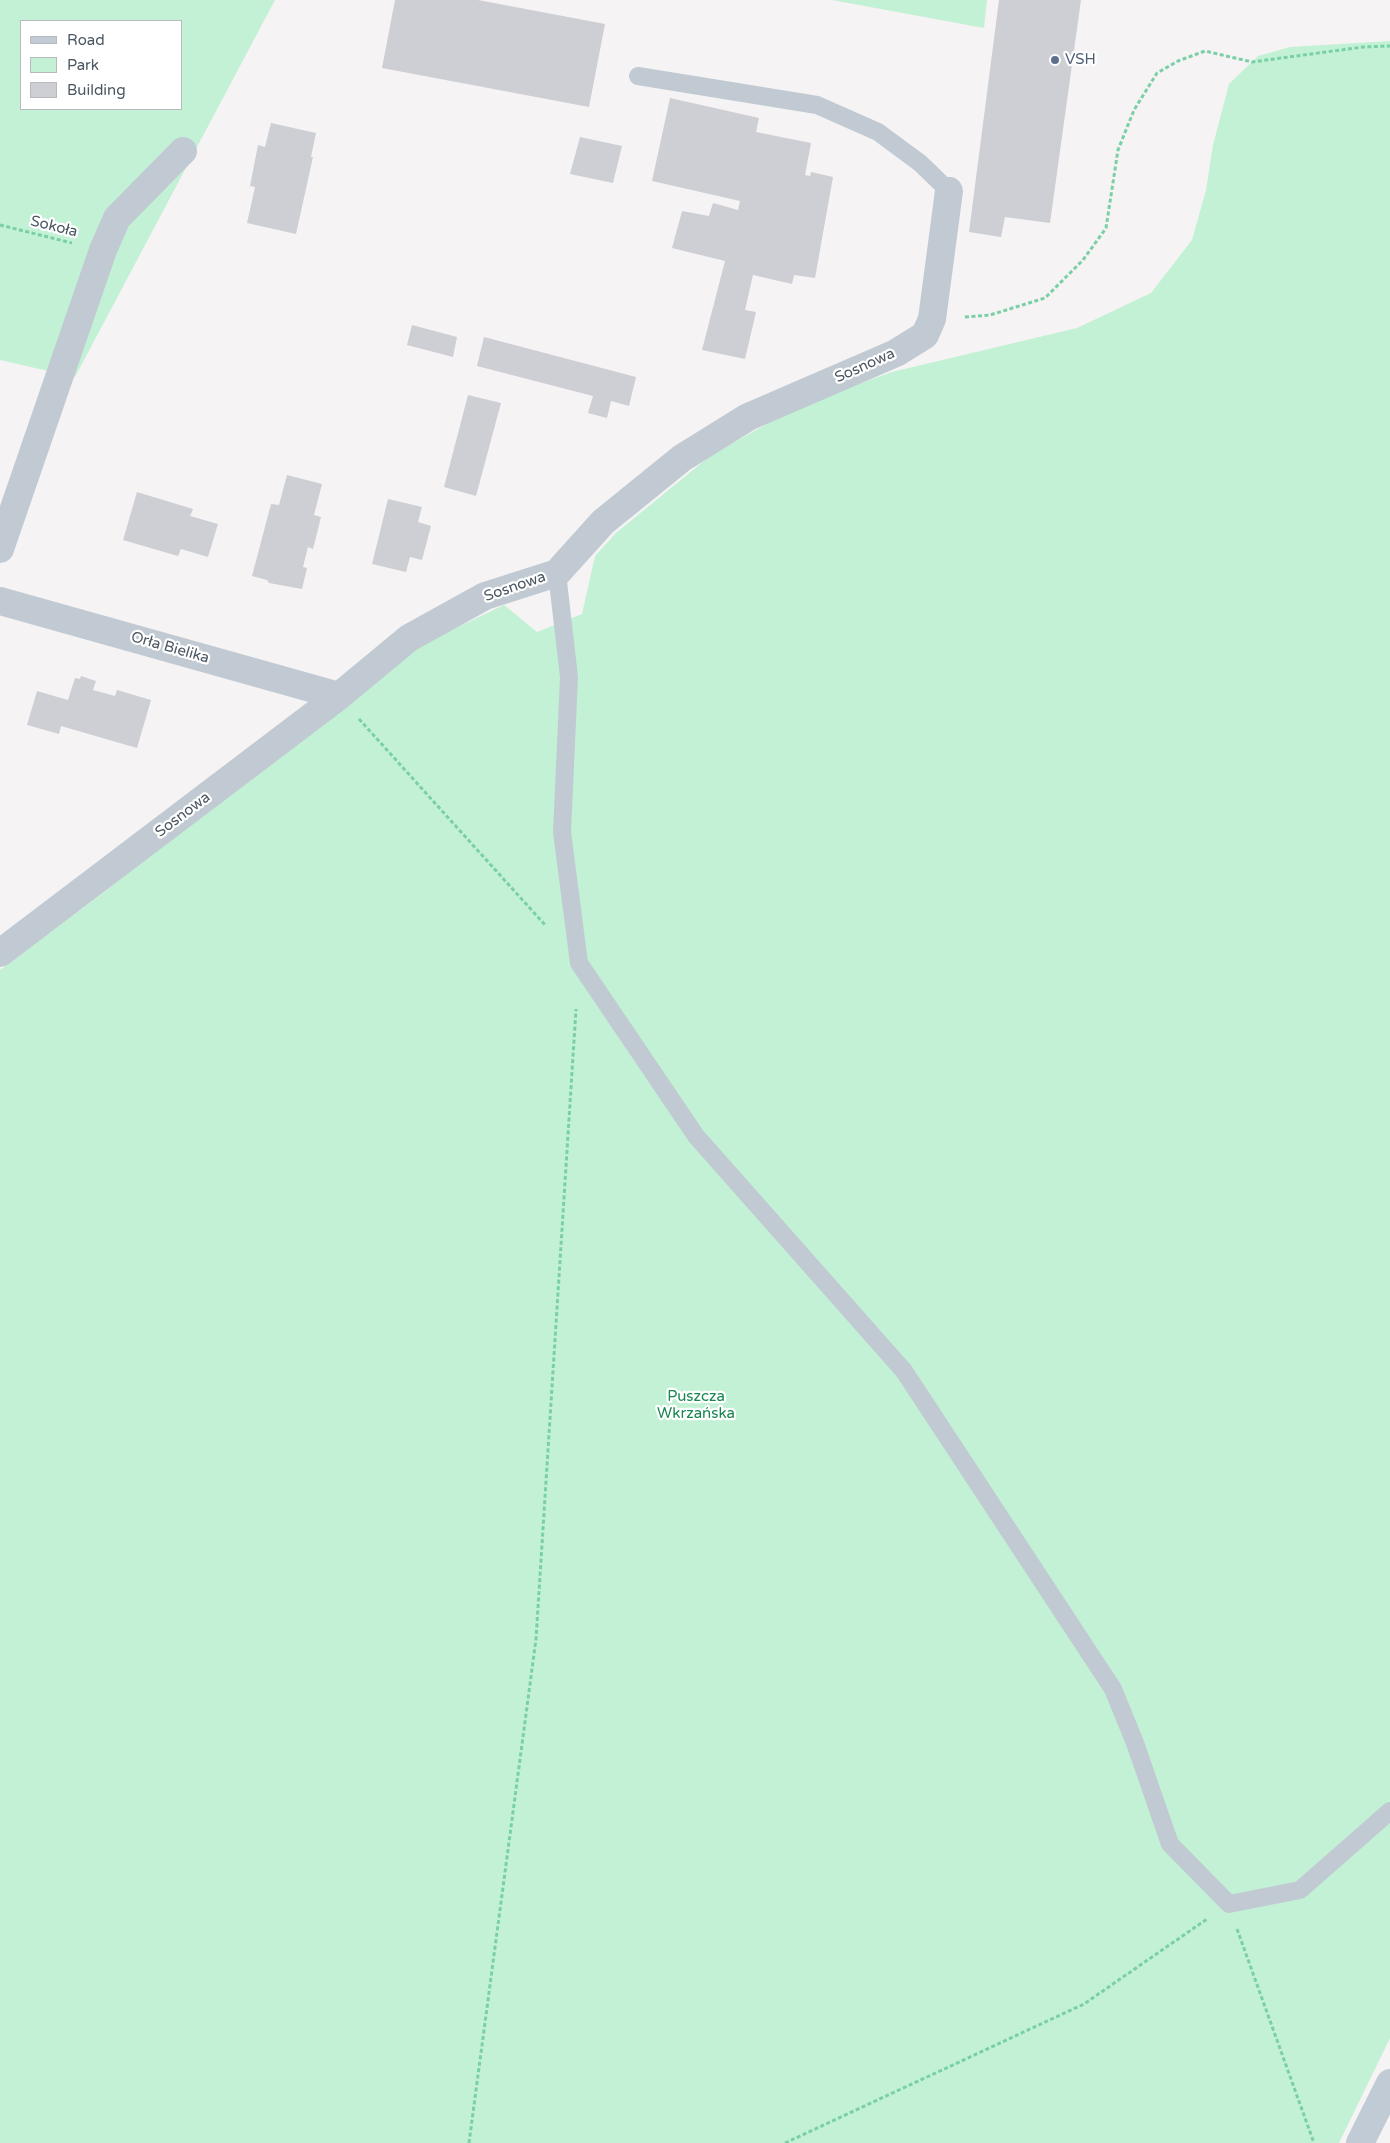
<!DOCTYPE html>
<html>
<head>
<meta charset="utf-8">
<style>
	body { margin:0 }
	#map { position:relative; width:1390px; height:2143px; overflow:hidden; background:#f5f3f3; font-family:"Varela Round",sans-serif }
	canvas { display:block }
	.legend { position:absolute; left:20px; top:20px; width:162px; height:90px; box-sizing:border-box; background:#fff; border:1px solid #b7bbc0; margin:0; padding:6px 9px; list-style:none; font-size:15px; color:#4a5661 }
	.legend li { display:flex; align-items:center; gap:10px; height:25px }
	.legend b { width:25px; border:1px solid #b7bbc0 }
</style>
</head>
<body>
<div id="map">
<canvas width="1390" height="2143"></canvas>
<ul class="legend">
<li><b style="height:6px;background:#c1cbd6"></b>Road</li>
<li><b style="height:14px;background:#c3f1d5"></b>Park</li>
<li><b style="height:14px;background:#cdcfd5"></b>Building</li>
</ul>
</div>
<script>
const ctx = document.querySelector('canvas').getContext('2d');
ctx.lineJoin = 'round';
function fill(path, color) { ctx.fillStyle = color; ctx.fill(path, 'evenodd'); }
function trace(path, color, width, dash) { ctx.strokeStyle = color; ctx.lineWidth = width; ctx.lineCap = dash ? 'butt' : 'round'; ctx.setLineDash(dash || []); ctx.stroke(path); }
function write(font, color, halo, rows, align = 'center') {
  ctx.font = font + ' "Varela Round",sans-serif'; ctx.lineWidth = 4.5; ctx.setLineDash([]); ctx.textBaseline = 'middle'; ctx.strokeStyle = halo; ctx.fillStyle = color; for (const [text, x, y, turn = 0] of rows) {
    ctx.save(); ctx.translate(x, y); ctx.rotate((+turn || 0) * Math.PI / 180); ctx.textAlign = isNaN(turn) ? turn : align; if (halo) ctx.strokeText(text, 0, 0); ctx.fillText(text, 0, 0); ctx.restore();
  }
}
fill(new Path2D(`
	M 0,0 L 275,0 L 75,377 L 0,360 ZM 21,21 L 181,21 L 181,109 L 21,109 Z
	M 832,0 L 987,0 L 984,28 Z
	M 1390,41 L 1390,2038 L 1339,2143 L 0,2143 L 0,970 L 103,893 L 304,730 L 416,647 L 504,605 L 537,632 L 582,614 L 595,556 L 616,533 L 710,456 L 802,404 L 892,372 L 1077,328 L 1151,293 L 1192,240 L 1206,190 L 1213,145 L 1229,84 L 1258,56 L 1290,47 Z`), '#c3f1d5');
fill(new Path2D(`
	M 395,0 L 478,0 L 605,24 L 589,107 L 382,68 Z
	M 999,0 L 1081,0 L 1050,223 L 1005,217 L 1001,237 L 969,232 Z
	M 670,98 L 759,118 L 756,132 L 811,143 L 805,175 L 810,176 L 811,172 L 833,177 L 815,278 L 794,275 L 792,284 L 753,275 L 745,310 L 756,312 L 745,359 L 702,350 L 725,261 L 672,248 L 682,211 L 709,216 L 713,203 L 738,210 L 740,201 L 652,181 Z
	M 271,123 L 316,133 L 311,157 L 313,157 L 296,234 L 247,223 L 255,187 L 250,186 L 258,145 L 265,147 Z
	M 580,137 L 622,146 L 613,183 L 570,174 Z
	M 412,325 L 457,337 L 453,357 L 407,345 Z
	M 484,337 L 636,377 L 629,406 L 611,401 L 607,418 L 588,413 L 593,396 L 477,366 Z
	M 468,395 L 501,403 L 476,496 L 444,487 Z
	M 287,475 L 322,484 L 314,515 L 321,517 L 313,549 L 308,547 L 303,567 L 307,568 L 302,589 L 269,583 L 267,580 L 252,576 L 271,504 L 279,505 Z
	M 137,492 L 193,509 L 190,516 L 218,524 L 208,557 L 181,549 L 178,556 L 123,540 Z
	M 388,499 L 422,507 L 418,522 L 431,526 L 422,560 L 410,557 L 406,572 L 372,564 Z
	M 81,676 L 96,681 L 93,690 L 115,696 L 117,690 L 151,700 L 137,748 L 61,726 L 59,734 L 27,725 L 37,691 L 68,700 L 75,678 L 80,679 Z`), '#cdcfd5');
trace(new Path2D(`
	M 0,225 L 72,243
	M 965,317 L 990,315 L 1045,298 L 1083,260 L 1106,228 L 1118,150 L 1134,110 L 1157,73 L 1178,61 L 1205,51 L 1252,62 L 1363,47 L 1390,46
	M 359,719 L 546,926
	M 1237,1929 L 1314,2143
	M 469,2143 L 536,1639 L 576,1009
	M 785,2143 L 1084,2004 L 1207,1919`), '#7ad0a6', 3, [4, 2.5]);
trace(new Path2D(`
	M 638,76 L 817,105 L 878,132 L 920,163 L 949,191
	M 557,573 L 569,677 L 562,832 L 579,963 L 696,1136 L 904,1371 L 1113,1689 L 1135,1743 L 1170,1844 L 1229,1904 L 1300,1890 L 1390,1811`), '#c1cad2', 18);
trace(new Path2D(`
	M 0,549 L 103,250 L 117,218 L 183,151
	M 0,601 L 339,696
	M 0,953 L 339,696 L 409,638 L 485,596 L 557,573 L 603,522 L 682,458 L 748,417 L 896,353 L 925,335 L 932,319 L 949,191`), '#c1cad2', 28);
trace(new Path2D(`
	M 1360,2143 L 1390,2083`), '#c1cbd6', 28);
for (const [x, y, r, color] of [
	[1055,60,5,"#5c6f8a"]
]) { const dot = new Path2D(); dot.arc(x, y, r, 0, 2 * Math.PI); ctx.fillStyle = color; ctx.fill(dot); trace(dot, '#fff', 2); }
write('15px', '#4e5e75', '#fff', [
	["VSH",1065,60]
], 'left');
write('15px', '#4a5661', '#fff', [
	["Sokoła",54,227,14],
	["Sosnowa",865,366,-24],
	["Sosnowa",515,587,-19],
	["Orła Bielika",170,648,16],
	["Sosnowa",183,815,-37]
]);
write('15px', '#17864f', '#fff', [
	["Puszcza",696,1397],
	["Wkrzańska",696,1414]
]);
</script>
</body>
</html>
